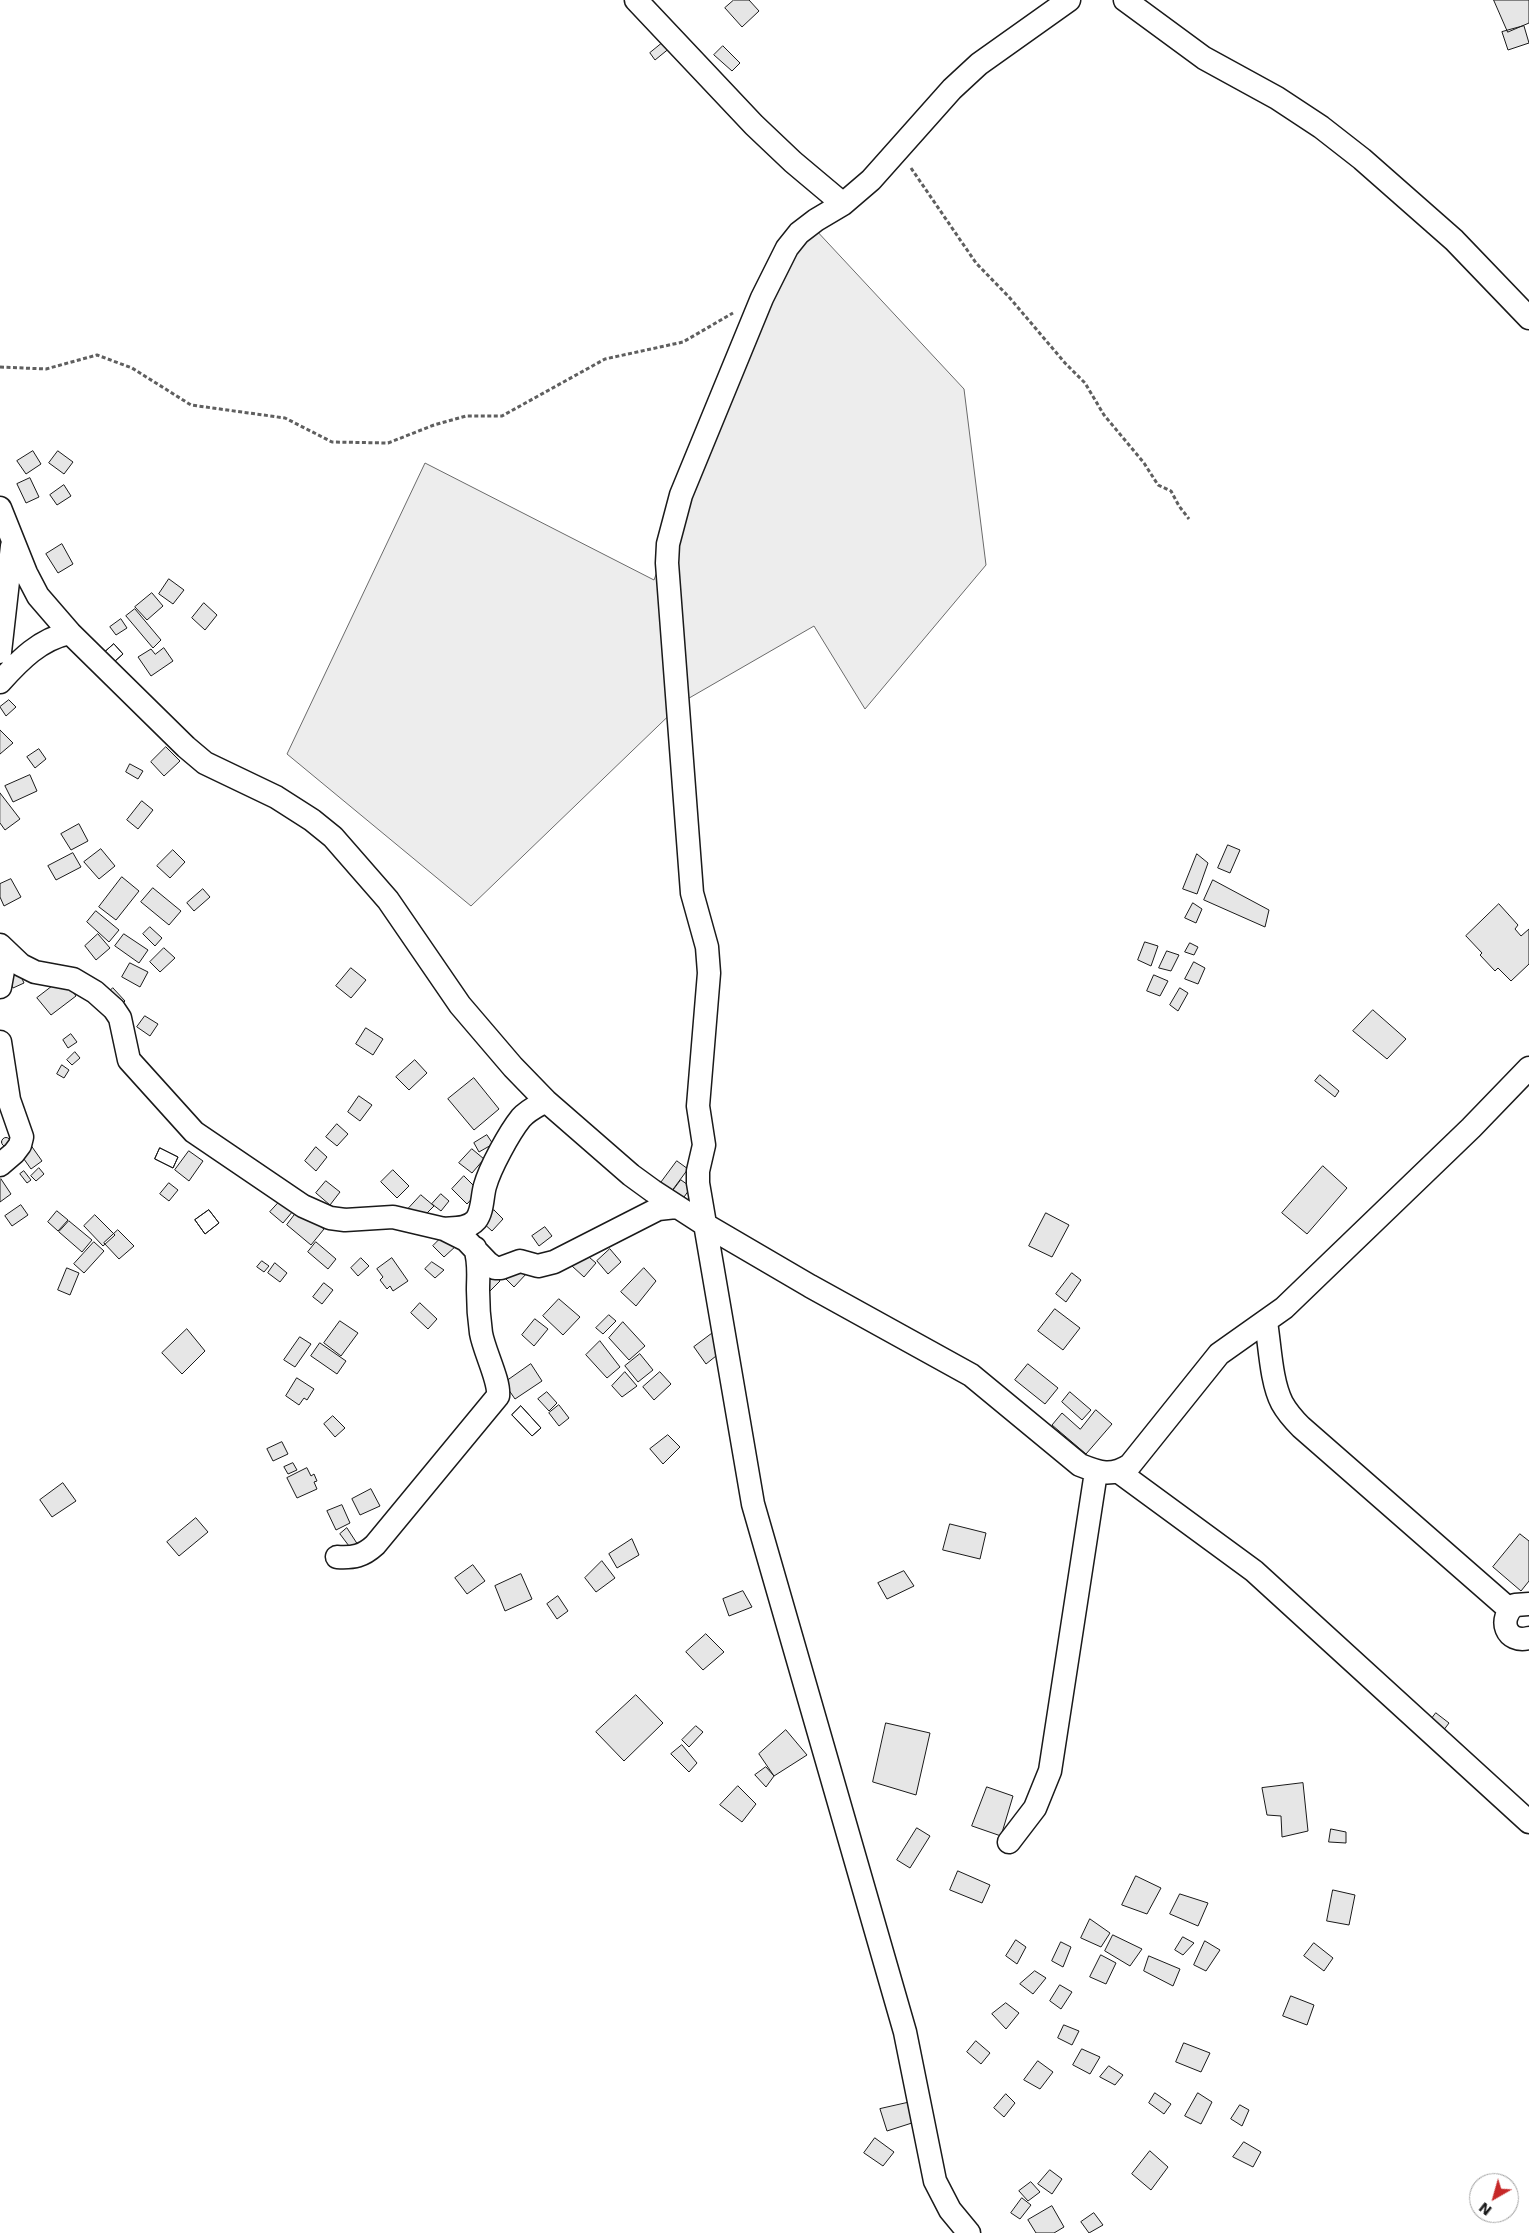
<!DOCTYPE html>
<html>
<head>
<meta charset="utf-8">
<style>
	body { margin:0 }
	#map { position:relative; width:1529px; height:2233px; overflow:hidden; background:#fff; font-family:"DejaVu Sans",sans-serif }
	canvas { display:block }
	.north { position:absolute; left:1469px; top:2173px; width:50px; height:50px; box-sizing:border-box; background:#fff; border:1px solid #a3a3a3; border-radius:50%; rotate:218deg; font-size:14px; font-weight:700; line-height:20px; text-align:center; color:#1a1a1a }
	.north::after { content:''; display:block; margin:auto; width:18px; height:22px; background:#c62828; clip-path:polygon(50% 0,100% 100%,50% 72%,0 100%) }
</style>
</head>
<body>
<div id="map">
<canvas width="1529" height="2233"></canvas>
<div class="north">N</div>
</div>
<script>
const ctx = document.querySelector('canvas').getContext('2d');
ctx.lineJoin = 'round';
function fill(path, color) { ctx.fillStyle = color; ctx.fill(path, 'evenodd'); }
function trace(path, color, width, dash) { ctx.strokeStyle = color; ctx.lineWidth = width; ctx.lineCap = dash ? 'butt' : 'round'; ctx.setLineDash(dash || []); ctx.stroke(path); }
const built = new Path2D(`
	M 814,228 L 964,389 L 986,565 L 865,709 L 814,626 L 684,701 L 471,906 L 287,754 L 425,463 L 654,580 L 746,325 Z`);
fill(built, '#ededed');
trace(built, '#6a6a6a', 1);
const building = new Path2D(`
	M 734,0 L 749,0 L 759,11 L 742,27 L 725,8 Z
	M 1494,0 L 1529,0 L 1529,23 L 1508,32 Z
	M 1524,26 L 1529,43 L 1508,50 L 1502,32 Z
	M 666,40 L 671,47 L 655,60 L 650,53 Z
	M 723,46 L 740,63 L 732,71 L 714,55 Z
	M 33,451 L 41,464 L 26,474 L 17,461 Z
	M 58,451 L 73,462 L 64,474 L 49,463 Z
	M 30,478 L 39,497 L 26,503 L 17,484 Z
	M 64,485 L 71,496 L 57,505 L 50,495 Z
	M 62,544 L 73,564 L 58,573 L 46,554 Z
	M 169,579 L 184,590 L 173,604 L 159,594 Z
	M 152,593 L 163,606 L 147,620 L 135,607 Z
	M 204,603 L 217,615 L 205,630 L 192,618 Z
	M 135,609 L 161,640 L 153,648 L 126,616 Z
	M 121,619 L 127,628 L 116,635 L 110,627 Z
	M 114,644 L 123,654 L 114,662 L 105,652 Z
	M 114,644 L 123,654 L 114,662 L 105,652 Z
	M 164,648 L 173,661 L 151,676 L 138,657 L 151,649 L 155,654 Z
	M 9,700 L 16,707 L 6,716 L 0,707 Z
	M 0,730 L 13,743 L 0,754 Z
	M 166,747 L 180,761 L 164,776 L 151,762 Z
	M 39,749 L 46,759 L 35,768 L 27,757 Z
	M 130,764 L 143,771 L 138,779 L 126,772 Z
	M 30,775 L 37,791 L 13,802 L 5,786 Z
	M 0,793 L 20,819 L 5,830 L 0,823 Z
	M 142,801 L 153,810 L 138,829 L 127,820 Z
	M 79,824 L 88,841 L 71,850 L 61,834 Z
	M 1228,845 L 1240,850 L 1230,873 L 1218,868 Z
	M 101,849 L 115,866 L 99,879 L 84,862 Z
	M 173,850 L 185,862 L 170,878 L 157,866 Z
	M 73,853 L 81,867 L 56,880 L 48,866 Z
	M 1197,854 L 1208,863 L 1197,894 L 1183,889 Z
	M 122,877 L 139,891 L 116,920 L 99,907 Z
	M 11,879 L 21,897 L 4,906 L 0,897 L 0,884 Z
	M 1213,880 L 1269,910 L 1265,927 L 1204,900 Z
	M 153,888 L 181,911 L 169,925 L 141,902 Z
	M 203,889 L 210,897 L 194,911 L 187,903 Z
	M 1193,903 L 1202,909 L 1196,923 L 1185,918 Z
	M 1499,904 L 1518,925 L 1515,929 L 1521,936 L 1529,929 L 1529,964 L 1511,981 L 1498,968 L 1495,971 L 1480,955 L 1482,953 L 1466,936 Z
	M 96,911 L 119,930 L 109,942 L 87,922 Z
	M 150,927 L 162,938 L 155,946 L 143,934 Z
	M 98,934 L 110,948 L 96,960 L 85,946 Z
	M 124,934 L 148,950 L 139,963 L 115,946 Z
	M 1145,942 L 1158,946 L 1151,966 L 1138,960 Z
	M 1190,943 L 1198,947 L 1194,955 L 1185,952 Z
	M 164,948 L 175,958 L 160,972 L 150,962 Z
	M 1167,951 L 1179,955 L 1171,971 L 1159,968 Z
	M 1194,962 L 1205,968 L 1198,984 L 1185,979 Z
	M 130,963 L 148,972 L 140,987 L 122,977 Z
	M 351,968 L 366,980 L 351,998 L 336,986 Z
	M 18,970 L 24,983 L 13,988 L 7,975 Z
	M 1154,975 L 1168,981 L 1160,996 L 1147,991 Z
	M 63,978 L 76,996 L 51,1015 L 37,998 Z
	M 113,988 L 125,1001 L 116,1010 L 104,997 Z
	M 1180,988 L 1188,993 L 1178,1011 L 1170,1005 Z
	M 1373,1010 L 1406,1039 L 1387,1059 L 1353,1031 Z
	M 145,1016 L 158,1024 L 150,1036 L 137,1027 Z
	M 366,1028 L 383,1039 L 373,1055 L 356,1044 Z
	M 71,1034 L 77,1042 L 68,1048 L 63,1040 Z
	M 75,1052 L 80,1058 L 72,1065 L 67,1060 Z
	M 415,1060 L 427,1073 L 409,1090 L 396,1077 Z
	M 62,1065 L 69,1070 L 64,1078 L 57,1074 Z
	M 1320,1075 L 1339,1091 L 1335,1097 L 1315,1081 Z
	M 474,1078 L 499,1109 L 474,1130 L 448,1099 Z
	M 359,1096 L 372,1105 L 360,1121 L 348,1112 Z
	M 337,1124 L 348,1134 L 337,1146 L 326,1137 Z
	M 487,1135 L 493,1144 L 479,1152 L 474,1143 Z
	M1.5 1142a4.5 4.5 0 1 1 9 0a4.5 4.5 0 1 1-9 0Z
	M 30,1144 L 42,1161 L 31,1169 L 19,1152 Z
	M 316,1147 L 327,1157 L 316,1171 L 305,1161 Z
	M 160,1148 L 178,1157 L 173,1168 L 155,1159 Z
	M 160,1148 L 178,1157 L 173,1168 L 155,1159 Z
	M 472,1149 L 484,1159 L 472,1173 L 459,1163 Z
	M 189,1151 L 203,1161 L 189,1181 L 175,1170 Z
	M 677,1161 L 688,1169 L 671,1192 L 660,1184 Z
	M 1323,1166 L 1347,1188 L 1307,1234 L 1282,1213 Z
	M 39,1168 L 44,1174 L 36,1181 L 31,1176 Z
	M 393,1170 L 409,1186 L 397,1198 L 381,1182 Z
	M 24,1171 L 31,1180 L 27,1183 L 20,1174 Z
	M 464,1176 L 479,1191 L 467,1204 L 452,1189 Z
	M 1,1179 L 11,1194 L 0,1202 L 0,1180 Z
	M 681,1180 L 691,1187 L 682,1200 L 672,1192 Z
	M 326,1181 L 340,1192 L 330,1205 L 316,1193 Z
	M 169,1183 L 178,1190 L 169,1201 L 160,1194 Z
	M 441,1194 L 449,1201 L 441,1211 L 432,1204 Z
	M 421,1195 L 434,1206 L 421,1219 L 409,1208 Z
	M 281,1200 L 293,1211 L 283,1223 L 270,1212 Z
	M 21,1205 L 28,1215 L 12,1226 L 5,1216 Z
	M 299,1209 L 324,1229 L 311,1245 L 287,1225 Z
	M 209,1210 L 219,1223 L 205,1234 L 195,1220 Z
	M 209,1210 L 219,1223 L 205,1234 L 195,1220 Z
	M 494,1210 L 503,1219 L 492,1231 L 482,1222 Z
	M 57,1211 L 68,1220 L 58,1231 L 48,1222 Z
	M 1046,1213 L 1069,1225 L 1052,1257 L 1029,1246 Z
	M 95,1215 L 115,1235 L 103,1246 L 84,1226 Z
	M 69,1221 L 92,1240 L 82,1252 L 59,1232 Z
	M 545,1227 L 552,1236 L 539,1246 L 532,1236 Z
	M 118,1230 L 134,1246 L 119,1259 L 104,1243 Z
	M 446,1233 L 457,1245 L 444,1257 L 433,1246 Z
	M 94,1242 L 104,1251 L 84,1273 L 74,1264 Z
	M 316,1242 L 336,1259 L 328,1269 L 308,1252 Z
	M 610,1249 L 621,1262 L 608,1274 L 597,1261 Z
	M 583,1252 L 596,1263 L 584,1277 L 572,1266 Z
	M 361,1258 L 369,1266 L 358,1276 L 351,1268 Z
	M 392,1258 L 408,1281 L 393,1291 L 390,1286 L 387,1289 L 380,1280 L 383,1277 L 377,1269 Z
	M 262,1261 L 269,1266 L 264,1272 L 257,1267 Z
	M 432,1262 L 444,1270 L 435,1278 L 425,1269 Z
	M 275,1263 L 287,1273 L 280,1282 L 268,1273 Z
	M 517,1264 L 527,1273 L 514,1287 L 504,1277 Z
	M 67,1268 L 79,1273 L 70,1295 L 58,1290 Z
	M 644,1268 L 656,1281 L 636,1306 L 621,1292 Z
	M 494,1273 L 500,1281 L 489,1292 L 482,1285 Z
	M 1072,1273 L 1081,1280 L 1066,1302 L 1056,1294 Z
	M 324,1283 L 333,1290 L 322,1304 L 313,1297 Z
	M 559,1299 L 580,1317 L 563,1335 L 543,1316 Z
	M 420,1303 L 437,1319 L 428,1329 L 411,1313 Z
	M 1055,1309 L 1080,1328 L 1063,1350 L 1038,1331 Z
	M 609,1315 L 616,1321 L 603,1334 L 596,1328 Z
	M 535,1319 L 548,1329 L 534,1346 L 522,1335 Z
	M 340,1321 L 358,1333 L 341,1356 L 324,1343 Z
	M 623,1322 L 645,1346 L 629,1360 L 609,1338 Z
	M 187,1329 L 205,1351 L 182,1374 L 162,1353 Z
	M 714,1332 L 721,1352 L 706,1364 L 694,1347 Z
	M 300,1337 L 311,1344 L 295,1367 L 284,1360 Z
	M 600,1341 L 620,1367 L 607,1378 L 586,1355 Z
	M 320,1343 L 346,1361 L 337,1374 L 311,1356 Z
	M 640,1354 L 653,1370 L 638,1382 L 625,1366 Z
	M 531,1364 L 542,1381 L 515,1399 L 504,1383 Z
	M 1028,1364 L 1058,1388 L 1045,1404 L 1015,1380 Z
	M 625,1372 L 637,1386 L 622,1397 L 612,1386 Z
	M 660,1372 L 671,1384 L 654,1400 L 643,1387 Z
	M 297,1378 L 314,1389 L 307,1400 L 304,1398 L 299,1405 L 286,1396 Z
	M 547,1392 L 557,1403 L 549,1411 L 538,1399 Z
	M 1070,1392 L 1091,1410 L 1082,1420 L 1062,1402 Z
	M 559,1405 L 569,1418 L 559,1426 L 549,1413 Z
	M 521,1406 L 541,1428 L 532,1436 L 512,1415 Z
	M 521,1406 L 541,1428 L 532,1436 L 512,1415 Z
	M 1096,1410 L 1112,1424 L 1086,1454 L 1052,1425 L 1062,1413 L 1080,1429 Z
	M 333,1416 L 345,1428 L 335,1437 L 324,1424 Z
	M 668,1435 L 680,1447 L 663,1464 L 650,1449 Z
	M 282,1442 L 288,1454 L 273,1461 L 267,1449 Z
	M 293,1463 L 297,1470 L 288,1474 L 284,1467 Z
	M 307,1468 L 311,1476 L 314,1474 L 317,1481 L 314,1482 L 317,1489 L 297,1498 L 287,1478 Z
	M 63,1483 L 76,1501 L 52,1517 L 40,1500 Z
	M 371,1489 L 380,1506 L 360,1515 L 352,1499 Z
	M 342,1505 L 350,1523 L 336,1530 L 327,1511 Z
	M 196,1518 L 208,1532 L 179,1556 L 167,1542 Z
	M 950,1524 L 986,1533 L 980,1559 L 943,1550 Z
	M 347,1528 L 358,1545 L 352,1550 L 340,1534 Z
	M 1520,1534 L 1529,1541 L 1529,1581 L 1521,1591 L 1493,1567 Z
	M 632,1539 L 639,1555 L 617,1568 L 609,1554 Z
	M 602,1561 L 615,1578 L 596,1592 L 585,1578 Z
	M 473,1565 L 485,1581 L 467,1594 L 455,1578 Z
	M 904,1571 L 914,1586 L 887,1599 L 878,1583 Z
	M 521,1574 L 532,1599 L 505,1611 L 495,1586 Z
	M 743,1591 L 752,1607 L 729,1616 L 723,1599 Z
	M 558,1596 L 568,1611 L 557,1619 L 547,1604 Z
	M 706,1634 L 724,1652 L 703,1670 L 686,1652 Z
	M 636,1695 L 663,1723 L 624,1761 L 596,1732 Z
	M 1436,1713 L 1449,1723 L 1443,1731 L 1430,1721 Z
	M 886,1723 L 930,1733 L 916,1795 L 873,1782 Z
	M 696,1726 L 703,1732 L 689,1747 L 682,1740 Z
	M 786,1730 L 807,1755 L 774,1776 L 759,1754 Z
	M 682,1745 L 697,1763 L 689,1772 L 671,1754 Z
	M 766,1767 L 774,1776 L 766,1787 L 755,1775 Z
	M 1303,1783 L 1308,1831 L 1282,1837 L 1281,1816 L 1267,1815 L 1262,1788 Z
	M 738,1786 L 756,1804 L 742,1822 L 720,1805 Z
	M 987,1787 L 1013,1796 L 1001,1836 L 972,1826 Z
	M 917,1828 L 930,1836 L 910,1868 L 897,1860 Z
	M 1331,1829 L 1346,1832 L 1346,1843 L 1329,1842 Z
	M 958,1871 L 990,1885 L 982,1903 L 950,1890 Z
	M 1136,1876 L 1161,1888 L 1147,1914 L 1122,1905 Z
	M 1333,1890 L 1355,1895 L 1349,1925 L 1327,1921 Z
	M 1180,1894 L 1208,1903 L 1198,1926 L 1170,1914 Z
	M 1090,1919 L 1110,1933 L 1101,1947 L 1081,1938 Z
	M 1113,1935 L 1142,1949 L 1130,1966 L 1105,1951 Z
	M 1183,1937 L 1194,1943 L 1183,1955 L 1175,1950 Z
	M 1016,1940 L 1026,1947 L 1017,1964 L 1006,1956 Z
	M 1205,1941 L 1220,1950 L 1206,1971 L 1194,1965 Z
	M 1061,1942 L 1071,1947 L 1063,1967 L 1052,1961 Z
	M 1314,1943 L 1333,1958 L 1324,1971 L 1304,1956 Z
	M 1101,1955 L 1116,1963 L 1106,1984 L 1090,1977 Z
	M 1149,1956 L 1180,1969 L 1173,1986 L 1144,1971 Z
	M 1035,1971 L 1046,1978 L 1033,1994 L 1020,1984 Z
	M 1060,1985 L 1072,1992 L 1061,2009 L 1050,2001 Z
	M 1291,1996 L 1314,2005 L 1307,2025 L 1283,2016 Z
	M 1006,2003 L 1019,2013 L 1006,2029 L 992,2014 Z
	M 1064,2025 L 1079,2031 L 1072,2045 L 1058,2038 Z
	M 976,2041 L 990,2053 L 981,2064 L 967,2052 Z
	M 1184,2043 L 1210,2053 L 1201,2072 L 1176,2062 Z
	M 1082,2049 L 1100,2057 L 1090,2074 L 1073,2065 Z
	M 1038,2061 L 1053,2072 L 1040,2089 L 1024,2080 Z
	M 1109,2066 L 1123,2075 L 1115,2085 L 1100,2077 Z
	M 1155,2093 L 1171,2104 L 1164,2114 L 1149,2103 Z
	M 1198,2093 L 1212,2102 L 1201,2124 L 1185,2116 Z
	M 1006,2094 L 1015,2103 L 1004,2117 L 994,2108 Z
	M 911,2102 L 915,2122 L 887,2131 L 880,2109 Z
	M 1240,2105 L 1249,2110 L 1242,2126 L 1231,2119 Z
	M 875,2138 L 894,2152 L 883,2166 L 864,2153 Z
	M 1244,2142 L 1261,2152 L 1253,2167 L 1233,2157 Z
	M 1150,2151 L 1168,2167 L 1151,2190 L 1132,2174 Z
	M 1050,2170 L 1062,2179 L 1052,2194 L 1038,2184 Z
	M 1031,2182 L 1040,2192 L 1028,2201 L 1019,2191 Z
	M 1022,2198 L 1031,2205 L 1020,2219 L 1011,2213 Z
	M 1052,2206 L 1064,2227 L 1054,2233 L 1036,2233 L 1028,2220 Z
	M 1094,2213 L 1103,2225 L 1089,2233 L 1081,2222 Z`);
fill(building, '#e6e6e6');
trace(building, '#1a1a1a', 1);
const minor = new Path2D(`
	M 636,0 L 754,125 L 793,162 L 843,204
	M 1125,0 L 1204,58 L 1277,98 L 1321,127 L 1362,159 L 1454,240 L 1529,318
	M 0,508 L 26,573 L 38,596 L 70,633 L 186,747 L 205,763 L 276,797 L 312,820 L 333,837 L 388,900 L 460,1005 L 513,1067 L 546,1101 L 631,1175 L 653,1191 L 704,1224 L 810,1286 L 971,1375 L 1080,1465 C 1100,1473 1111,1477 1130,1465 L 1219,1354 L 1284,1308 L 1471,1128 L 1529,1068
	M 0,652 L 12,546
	M 0,682 C 20,660 40,639 70,633
	M 0,945 L 21,965 L 35,972 L 73,979 L 95,992 L 114,1009 L 120,1018 L 129,1060 L 194,1132 L 303,1206 L 330,1218 L 345,1220 L 393,1217 L 444,1229 L 466,1240 L 488,1263 L 495,1268 L 501,1268 L 520,1261 L 538,1266 L 554,1262 L 658,1209 L 676,1207
	M 0,948 L 4,965 L 0,987
	M 0,1042 L 9,1100 L 22,1137 L 20,1145 L 14,1153 L 0,1165
	M 444,1229 C 455,1228 468,1229 476,1220 C 483,1211 482,1196 485,1186 C 490,1168 509,1133 521,1118 C 528,1110 537,1106 546,1101
	M 1266,1322 C 1270,1346 1271,1382 1282,1403 C 1287,1412 1294,1420 1301,1427 L 1509,1609
	M 1119,1472 L 1254,1571 L 1529,1822
	M 337,1557 C 354,1558 363,1556 375,1545 L 498,1396 C 500,1381 484,1351 481,1333 C 479,1319 478,1305 478,1290 C 478,1275 480,1263 475,1248
	M 1529,1604 L 1515,1605 C 1497,1619 1506,1644 1529,1638
	M 1009,1842 L 1035,1808 L 1050,1771 L 1096,1472
	M 969,2233 L 950,2210 L 935,2181 L 905,2032 L 753,1504 L 698,1183 L 698,1171 L 704,1145 L 698,1106 L 709,973 L 707,947 L 692,893 L 667,563 L 668,544 L 681,495 L 762,298 L 787,248 L 799,233 L 816,220 L 843,204 L 871,180 L 952,89 L 979,64 L 1069,0`);
trace(minor, '#1a1a1a', 25);
trace(new Path2D(`
	M 911,168 L 976,263 L 1009,297 L 1065,363 L 1085,383 L 1104,415 L 1144,463 L 1158,485 L 1171,491 L 1179,506 L 1189,519
	M 0,367 L 46,369 L 97,355 L 132,368 L 191,405 L 285,418 L 332,442 L 388,443 L 434,425 L 466,416 L 502,416 L 605,359 L 683,342 L 733,313`), '#5f5f5f', 3, [4, 2.5]);
trace(minor, '#fff', 22);
</script>
</body>
</html>
